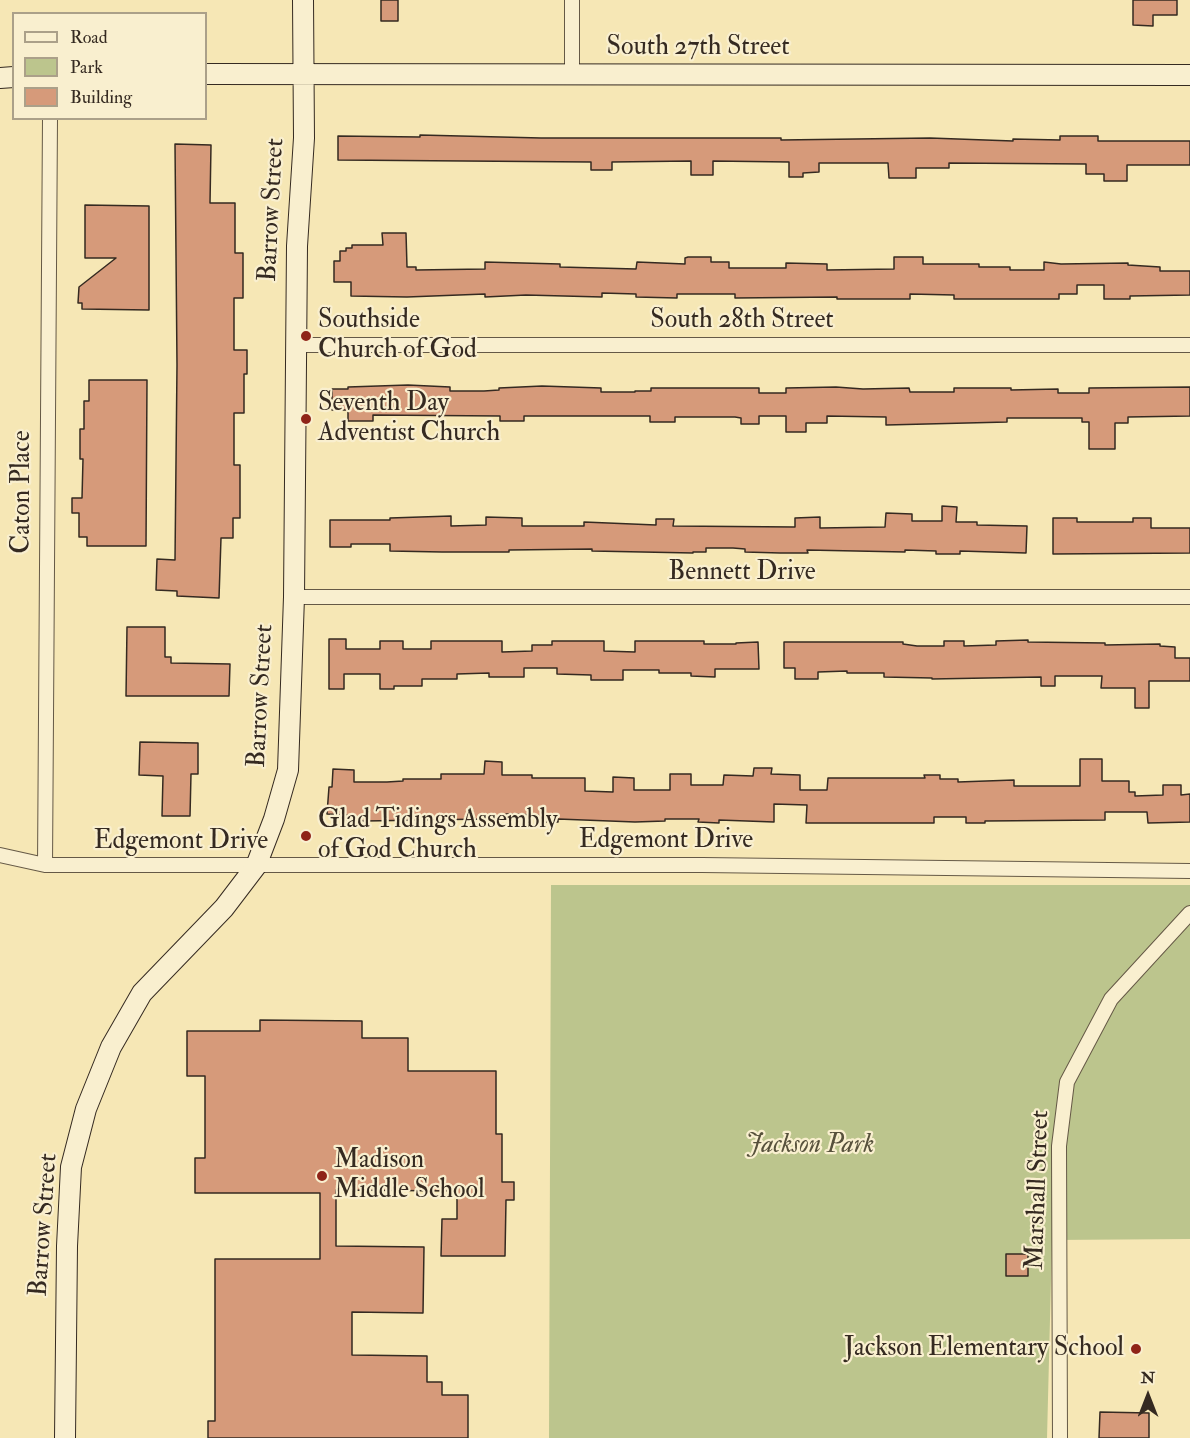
<!DOCTYPE html>
<html>
<head>
<meta charset="utf-8">
<style>
	body { margin:0 }
	#map { position:relative; width:1190px; height:1438px; overflow:hidden; background:#f6e7b5; font-family:"IM FELL Double Pica",serif }
	canvas { display:block }
	.legend { position:absolute; left:12px; top:12px; width:195px; height:108px; box-sizing:border-box; background:#f9efcf; border:2px solid #aba089; margin:0; padding:8px 10px; list-style:none; font-size:18px; color:#352a21 }
	.legend li { display:flex; align-items:center; gap:12px; height:30px }
	.legend b { width:30px; border:2px solid #aba089 }
	.north { position:absolute; left:1118px; top:1366px; width:60px; height:60px; -webkit-text-stroke:4px #f9efcf; paint-order:stroke; rotate:0deg; font-size:16px; font-weight:700; line-height:24px; text-align:center; color:#352a21 }
	.north::after { content:''; display:block; margin:auto; width:21px; height:27px; background:#352a21; clip-path:polygon(50% 0,100% 100%,50% 72%,0 100%) }
</style>
</head>
<body>
<div id="map">
<canvas width="1190" height="1438"></canvas>
<ul class="legend">
<li><b style="height:8px;background:#f9efcf"></b>Road</li>
<li><b style="height:16px;background:#bcc58d"></b>Park</li>
<li><b style="height:16px;background:#d69a7a"></b>Building</li>
</ul>
<div class="north">N</div>
</div>
<script>
const ctx = document.querySelector('canvas').getContext('2d');
ctx.lineJoin = 'round';
function fill(path, color) { ctx.fillStyle = color; ctx.fill(path, 'evenodd'); }
function trace(path, color, width, dash) { ctx.strokeStyle = color; ctx.lineWidth = width; ctx.lineCap = dash ? 'butt' : 'round'; ctx.setLineDash(dash || []); ctx.stroke(path); }
function write(font, color, halo, rows, align = 'center') {
  ctx.font = font + ' "IM FELL Double Pica",serif'; ctx.lineWidth = 4.5; ctx.setLineDash([]); ctx.textBaseline = 'middle'; ctx.strokeStyle = halo; ctx.fillStyle = color; for (const [text, x, y, turn = 0] of rows) {
    ctx.save(); ctx.translate(x, y); ctx.rotate((+turn || 0) * Math.PI / 180); ctx.textAlign = isNaN(turn) ? turn : align; if (halo) ctx.strokeText(text, 0, 0); ctx.fillText(text, 0, 0); ctx.restore();
  }
}
fill(new Path2D(`
	M 551,885 L 1190,885 L 1190,1239 L 1052,1240 L 1047,1438 L 549,1438 Z`), '#bcc58d');
const building = new Path2D(`
	M 381,0 L 398,0 L 398,21 L 381,21 Z
	M 1133,0 L 1177,0 L 1177,15 L 1153,15 L 1153,26 L 1133,25 Z
	M 420,135 L 541,138 L 781,138 L 781,140 L 930,138 L 1013,141 L 1013,139 L 1060,140 L 1060,136 L 1098,136 L 1098,141 L 1190,141 L 1190,165 L 1127,165 L 1127,181 L 1104,181 L 1104,174 L 1086,174 L 1086,164 L 949,163 L 949,168 L 916,168 L 916,178 L 889,178 L 888,163 L 819,163 L 819,172 L 803,173 L 803,177 L 789,177 L 789,162 L 713,161 L 713,175 L 691,175 L 691,161 L 612,162 L 612,170 L 591,170 L 591,162 L 338,160 L 338,136 L 420,137 Z
	M 175,144 L 211,145 L 210,203 L 235,203 L 235,253 L 243,253 L 243,298 L 234,298 L 234,350 L 247,350 L 247,374 L 244,374 L 244,413 L 234,413 L 234,465 L 240,465 L 240,518 L 233,518 L 233,538 L 221,538 L 219,598 L 177,596 L 177,591 L 156,590 L 157,559 L 175,560 L 177,365 Z
	M 85,205 L 149,206 L 149,310 L 82,309 L 82,303 L 78,303 L 79,287 L 116,258 L 85,258 Z
	M 382,233 L 406,233 L 407,267 L 416,267 L 416,270 L 485,269 L 485,262 L 560,264 L 560,267 L 636,269 L 637,262 L 685,264 L 685,258 L 688,257 L 711,257 L 711,262 L 729,262 L 729,268 L 786,268 L 786,263 L 827,264 L 827,270 L 894,269 L 894,257 L 923,257 L 923,264 L 979,264 L 979,267 L 1010,267 L 1010,270 L 1044,270 L 1044,262 L 1061,264 L 1128,263 L 1128,265 L 1160,267 L 1160,271 L 1190,271 L 1190,295 L 1130,296 L 1130,299 L 1104,299 L 1104,285 L 1077,285 L 1077,294 L 1059,294 L 1059,299 L 954,299 L 954,295 L 910,294 L 910,299 L 837,299 L 837,297 L 735,298 L 735,294 L 677,294 L 677,298 L 636,297 L 636,294 L 602,293 L 602,297 L 526,295 L 485,297 L 485,294 L 407,297 L 351,296 L 351,282 L 334,282 L 334,261 L 340,261 L 340,251 L 346,251 L 346,248 L 352,248 L 352,245 L 383,245 Z
	M 89,380 L 147,380 L 146,546 L 87,546 L 87,537 L 79,537 L 79,513 L 72,513 L 72,498 L 82,498 L 83,459 L 80,459 L 80,429 L 84,429 L 84,401 L 89,401 Z
	M 408,385 L 450,387 L 450,391 L 484,391 L 499,390 L 499,388 L 542,386 L 601,388 L 601,392 L 635,392 L 635,391 L 651,391 L 651,388 L 759,388 L 759,393 L 786,393 L 786,388 L 836,387 L 863,389 L 909,388 L 910,392 L 954,392 L 954,388 L 1011,388 L 1011,390 L 1058,389 L 1058,393 L 1089,393 L 1089,388 L 1190,387 L 1190,416 L 1128,417 L 1128,423 L 1115,423 L 1115,449 L 1089,449 L 1089,422 L 1082,422 L 1082,418 L 1007,418 L 1007,422 L 886,425 L 886,417 L 827,416 L 827,423 L 806,423 L 806,432 L 786,432 L 786,416 L 759,416 L 759,424 L 741,424 L 741,418 L 735,417 L 675,417 L 675,422 L 650,422 L 650,416 L 524,416 L 524,421 L 500,421 L 500,416 L 373,415 L 373,421 L 348,421 L 348,410 L 332,410 L 332,389 L 348,389 L 348,387 Z
	M 942,506 L 957,507 L 956,522 L 977,522 L 977,525 L 1027,526 L 1026,553 L 960,551 L 960,554 L 936,554 L 936,551 L 905,550 L 905,552 L 807,550 L 808,553 L 780,553 L 745,552 L 745,549 L 733,548 L 706,548 L 706,552 L 693,552 L 693,553 L 592,551 L 592,549 L 509,550 L 509,552 L 442,552 L 390,551 L 390,544 L 351,544 L 351,547 L 330,547 L 330,520 L 390,520 L 390,518 L 451,516 L 451,526 L 486,525 L 486,517 L 522,518 L 522,526 L 584,526 L 584,522 L 656,525 L 656,519 L 674,519 L 673,526 L 795,527 L 795,518 L 820,517 L 820,528 L 885,527 L 886,513 L 912,514 L 912,521 L 942,521 Z
	M 1053,518 L 1077,518 L 1077,522 L 1133,522 L 1133,518 L 1151,518 L 1151,528 L 1190,528 L 1190,553 L 1053,554 Z
	M 127,627 L 165,627 L 165,657 L 171,657 L 171,663 L 230,664 L 229,696 L 126,696 Z
	M 329,639 L 346,639 L 346,649 L 380,649 L 380,641 L 403,641 L 403,649 L 431,649 L 431,641 L 502,641 L 502,652 L 532,651 L 532,645 L 552,645 L 552,641 L 604,641 L 604,651 L 635,652 L 635,641 L 704,641 L 704,644 L 736,644 L 736,643 L 758,642 L 759,669 L 715,669 L 715,677 L 691,676 L 691,673 L 659,673 L 659,670 L 623,670 L 623,680 L 591,680 L 591,675 L 557,674 L 557,668 L 524,668 L 524,677 L 489,677 L 489,673 L 457,674 L 457,679 L 422,679 L 422,686 L 394,686 L 394,689 L 380,689 L 380,674 L 344,674 L 344,689 L 329,689 Z
	M 1028,640 L 1028,642 L 1105,643 L 1105,645 L 1160,644 L 1160,646 L 1175,647 L 1175,658 L 1190,658 L 1190,681 L 1149,681 L 1149,708 L 1135,708 L 1135,688 L 1101,688 L 1102,676 L 1055,676 L 1055,686 L 1041,686 L 1041,677 L 932,679 L 932,678 L 884,677 L 884,673 L 847,673 L 847,671 L 818,672 L 818,679 L 795,679 L 795,668 L 784,668 L 784,642 L 903,642 L 903,644 L 917,646 L 944,646 L 944,641 L 964,641 L 964,646 L 996,645 L 996,641 Z
	M 140,742 L 198,743 L 198,774 L 191,774 L 190,816 L 162,816 L 163,776 L 139,775 Z
	M 1080,759 L 1102,759 L 1102,781 L 1129,781 L 1129,792 L 1135,792 L 1135,796 L 1163,795 L 1163,785 L 1181,785 L 1181,795 L 1190,794 L 1190,822 L 1148,823 L 1147,812 L 1105,812 L 1105,820 L 985,821 L 985,823 L 966,823 L 966,817 L 934,817 L 934,823 L 806,823 L 807,805 L 774,804 L 774,822 L 719,820 L 719,823 L 698,822 L 699,819 L 665,819 L 665,821 L 635,822 L 558,819 L 558,822 L 538,822 L 538,815 L 506,814 L 506,821 L 483,819 L 365,821 L 347,820 L 347,815 L 327,814 L 329,787 L 332,787 L 333,769 L 354,770 L 354,782 L 387,782 L 403,781 L 403,779 L 441,779 L 441,774 L 484,774 L 485,761 L 502,762 L 502,775 L 532,775 L 532,778 L 585,778 L 585,791 L 613,792 L 613,777 L 634,778 L 634,790 L 670,790 L 670,774 L 691,774 L 691,785 L 723,785 L 724,775 L 753,776 L 754,768 L 772,768 L 771,774 L 800,775 L 800,790 L 827,790 L 828,778 L 925,778 L 924,775 L 940,775 L 940,779 L 958,779 L 958,782 L 1014,780 L 1014,786 L 1080,786 Z
	M 260,1020 L 362,1021 L 362,1038 L 408,1038 L 408,1071 L 496,1071 L 496,1134 L 502,1134 L 502,1182 L 514,1182 L 514,1200 L 506,1200 L 505,1256 L 441,1256 L 442,1219 L 457,1219 L 457,1191 L 336,1190 L 336,1246 L 424,1247 L 423,1313 L 352,1312 L 352,1355 L 427,1356 L 427,1382 L 442,1382 L 442,1395 L 468,1395 L 468,1438 L 208,1438 L 208,1421 L 215,1421 L 215,1259 L 320,1259 L 320,1193 L 195,1193 L 195,1158 L 205,1158 L 205,1076 L 187,1076 L 187,1031 L 260,1031 Z
	M 1006,1254 L 1028,1254 L 1028,1276 L 1006,1276 Z
	M 1100,1412 L 1149,1413 L 1149,1438 L 1099,1438 Z`);
fill(building, '#d69a7a');
trace(building, '#352a21', 1.5);
const street = new Path2D(`
	M 572,75 L 572,0
	M 295,345 L 1190,345
	M 294,597 L 1190,597
	M 0,855 L 45,865 L 702,865 L 1190,871
	M 45,865 L 50,118
	M 1060,1438 L 1059,1146 L 1067,1082 L 1111,999 L 1190,913`);
const secondary = new Path2D(`
	M 206,74 L 1190,75
	M 0,78 L 14,77
	M 65,1438 L 67,1246 L 71,1167 L 86,1109 L 111,1047 L 142,993 L 224,908 L 256,866 L 274,819 L 288,770 L 294,597 L 297,246 L 304,138 L 303,0`);
trace(street, '#655946', 16);
trace(secondary, '#352a21', 22);
trace(street, '#f9efcf', 14);
trace(secondary, '#f9efcf', 20);
for (const [x, y, r, color] of [
	[306,336,6,"#8f2418"],
	[306,419,6,"#8f2418"],
	[306,836,6,"#8f2418"],
	[322,1176,6,"#8f2418"],
	[1136,1349,6,"#8f2418"]
]) { const dot = new Path2D(); dot.arc(x, y, r, 0, 2 * Math.PI); ctx.fillStyle = color; ctx.fill(dot); trace(dot, '#f9efcf', 2); }
write('26px', '#352a21', '#f9efcf', [
	["South 27th Street",698,48],
	["Barrow Street",273,210,-87],
	["South 28th Street",742,321],
	["Caton Place",23,492,-90],
	["Bennett Drive",742,573],
	["Barrow Street",262,696,-87],
	["Edgemont Drive",666,841],
	["Edgemont Drive",181,842],
	["Marshall Street",1039,1190,-88],
	["Barrow Street",45,1225,-86]
]);
write('26px', '#352a21', '#f9efcf', [
	["Southside",318,321],
	["Church of God",318,351],
	["Seventh Day",318,404],
	["Adventist Church",318,434],
	["Glad Tidings Assembly",318,821],
	["of God Church",318,851],
	["Madison",334,1161],
	["Middle School",334,1191],
	["Jackson Elementary School",1124,1349,"right"]
], 'left');
write('italic 26px', '#57513c', '#f9efcf', [
	["Jackson Park",810,1146]
]);
</script>
</body>
</html>
